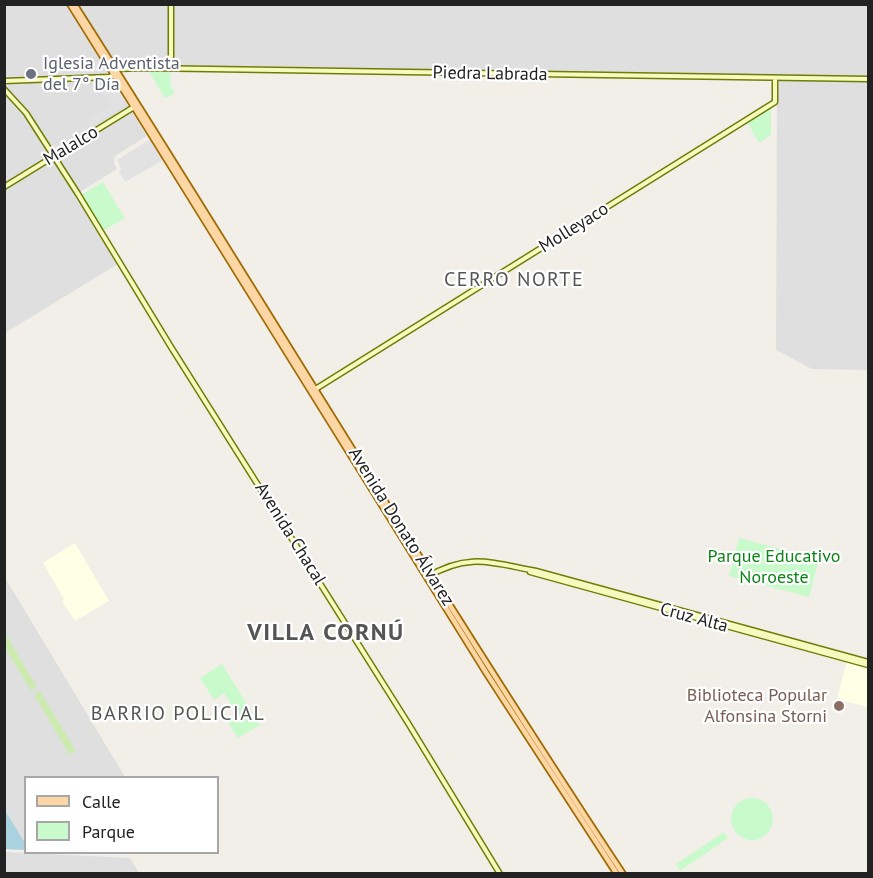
<!DOCTYPE html>
<html>
<head>
<meta charset="utf-8">
<style>
	body { margin:0 }
	#map { position:relative; width:873px; height:878px; overflow:hidden; background:#f2efe9; font-family:"PT Sans",sans-serif }
	canvas { display:block }
	.frame { position:absolute; inset:0; border:6px solid #222; pointer-events:none }
	.legend { position:absolute; left:24px; top:776px; width:195px; height:78px; box-sizing:border-box; background:#fff; border:2px solid #a7a7a7; margin:0; padding:8px 10px; list-style:none; font-size:18px; color:#222 }
	.legend li { display:flex; align-items:center; gap:12px; height:30px }
	.legend b { width:30px; border:2px solid #a7a7a7 }
</style>
</head>
<body>
<div id="map">
<canvas width="873" height="878"></canvas>
<div class="frame"></div>
<ul class="legend">
<li><b style="height:8px;background:#fcd6a4"></b>Calle</li>
<li><b style="height:16px;background:#c8facc"></b>Parque</li>
</ul>
</div>
<script>
const ctx = document.querySelector('canvas').getContext('2d');
ctx.lineJoin = 'round';
function fill(path, color) { ctx.fillStyle = color; ctx.fill(path, 'evenodd'); }
function trace(path, color, width, dash) { ctx.strokeStyle = color; ctx.lineWidth = width; ctx.lineCap = dash ? 'butt' : 'round'; ctx.setLineDash(dash || []); ctx.stroke(path); }
function write(font, color, halo, rows, align = 'center') {
  ctx.font = font + ' "PT Sans",sans-serif'; ctx.lineWidth = 4.5; ctx.setLineDash([]); ctx.textBaseline = 'middle'; ctx.strokeStyle = halo; ctx.fillStyle = color; for (const [text, x, y, turn = 0] of rows) {
    ctx.save(); ctx.translate(x, y); ctx.rotate((+turn || 0) * Math.PI / 180); ctx.textAlign = isNaN(turn) ? turn : align; if (halo) ctx.strokeText(text, 0, 0); ctx.fillText(text, 0, 0); ctx.restore();
  }
}
fill(new Path2D(`
	M 5,5 L 66,5 L 147,136 L 115,156 L 114,163 L 117,169 L 75,195 L 118,264 L 5,333 Z
	M 79,5 L 868,5 L 868,370 L 812,369 L 776,350 L 777,103 L 779,74 L 614,76 L 417,69 L 116,64 Z
	M 4,576 L 125,777 L 26,778 L 25,850 L 5,849 Z
	M 5,852 L 130,858 L 139,873 L 5,873 Z`), '#e0dfdf');
fill(new Path2D(`
	M 75,543 L 109,601 L 75,621 L 62,601 L 64,599 L 43,563 Z
	M 847,661 L 868,667 L 867,707 L 837,699 Z`), '#ffffe5');
fill(new Path2D(`
	M 5,633 L 37,687 L 31,691 L 5,648 Z
	M 40,691 L 76,751 L 69,754 L 34,695 Z`), '#cdebb0');
fill(new Path2D(`
	M 148,70 L 170,71 L 171,84 L 170,85 L 175,93 L 165,98 Z
	M 771,107 L 771,135 L 759,143 L 746,120 Z
	M 103,182 L 125,218 L 103,231 L 81,195 Z
	M 739,538 L 819,559 L 809,597 L 729,576 Z
	M 222,664 L 260,725 L 238,738 L 227,721 L 237,713 L 224,693 L 214,700 L 200,678 Z
	M731 819a21 21 0 1 1 42 0a21 21 0 1 1-42 0Z
	M 724,832 L 728,838 L 680,871 L 676,864 Z`), '#c8facc');
fill(new Path2D(`
	M 115,83 L 127,103 L 90,127 L 86,122 L 111,106 L 101,91 Z
	M 152,138 L 165,159 L 125,182 L 119,172 L 121,168 L 117,160 Z`), '#e2e2e2');
fill(new Path2D(`
	M 4,809 L 25,843 L 25,850 L 5,849 Z`), '#aad3df');
const secondary = new Path2D(`
	M 171,68 L 171,4
	M 114,70 L 115,69 L 144,68 L 868,79
	M 4,81 L 109,77 L 117,74
	M 4,89 L 26,113 L 78,194 L 171,347 L 408,723 L 500,874
	M 4,187 L 134,107
	M 314,390 L 775,102 L 775,78
	M 530,572 L 868,665
	M 427,577 C 469,552 492,563 536,571 L 868,662`);
const primary = new Path2D(`
	M 70,4 L 487,674 L 617,874
	M 74,4 C 258,293 434,588 623,874`);
trace(secondary, '#707d05', 7);
trace(primary, '#a06b00', 8);
trace(secondary, '#f7fabf', 4);
trace(primary, '#fcd6a4', 4.5);
for (const [x, y, r, color] of [
	[31,74,6,"#6b7280"],
	[839,706,6,"#8d6e63"]
]) { const dot = new Path2D(); dot.arc(x, y, r, 0, 2 * Math.PI); ctx.fillStyle = color; ctx.fill(dot); trace(dot, '#fff', 2); }
write('18px', '#5b616d', '#fff', [
	["Iglesia Adventista",43,64],
	["del 7° Día",43,85]
], 'left');
write('18px', '#222', '#fff', [
	["Piedra Labrada",490,74,1],
	["Malalco",71,146,-31],
	["Molleyaco",574,228,-32],
	["Avenida Donato Álvarez",401,527,58],
	["Avenida Chacal",290,534,58],
	["Cruz Alta",694,618,15]
]);
write('18px', '#0c8416', '#fff', [
	["Parque Educativo",774,557],
	["Noroeste",774,578]
]);
write('18px', '#785e54', '#fff', [
	["Biblioteca Popular",827,696],
	["Alfonsina Storni",827,717]
], 'right');
ctx.letterSpacing = '1.5px';
write('20px', '#555', '#fff', [
	["CERRO NORTE",514,280],
	["BARRIO POLICIAL",178,714]
]);
ctx.letterSpacing = '0px';
ctx.letterSpacing = '1.5px';
write('bold 24px', '#555', '#fff', [
	["VILLA CORNÚ",326,633]
]);
ctx.letterSpacing = '0px';
</script>
</body>
</html>
